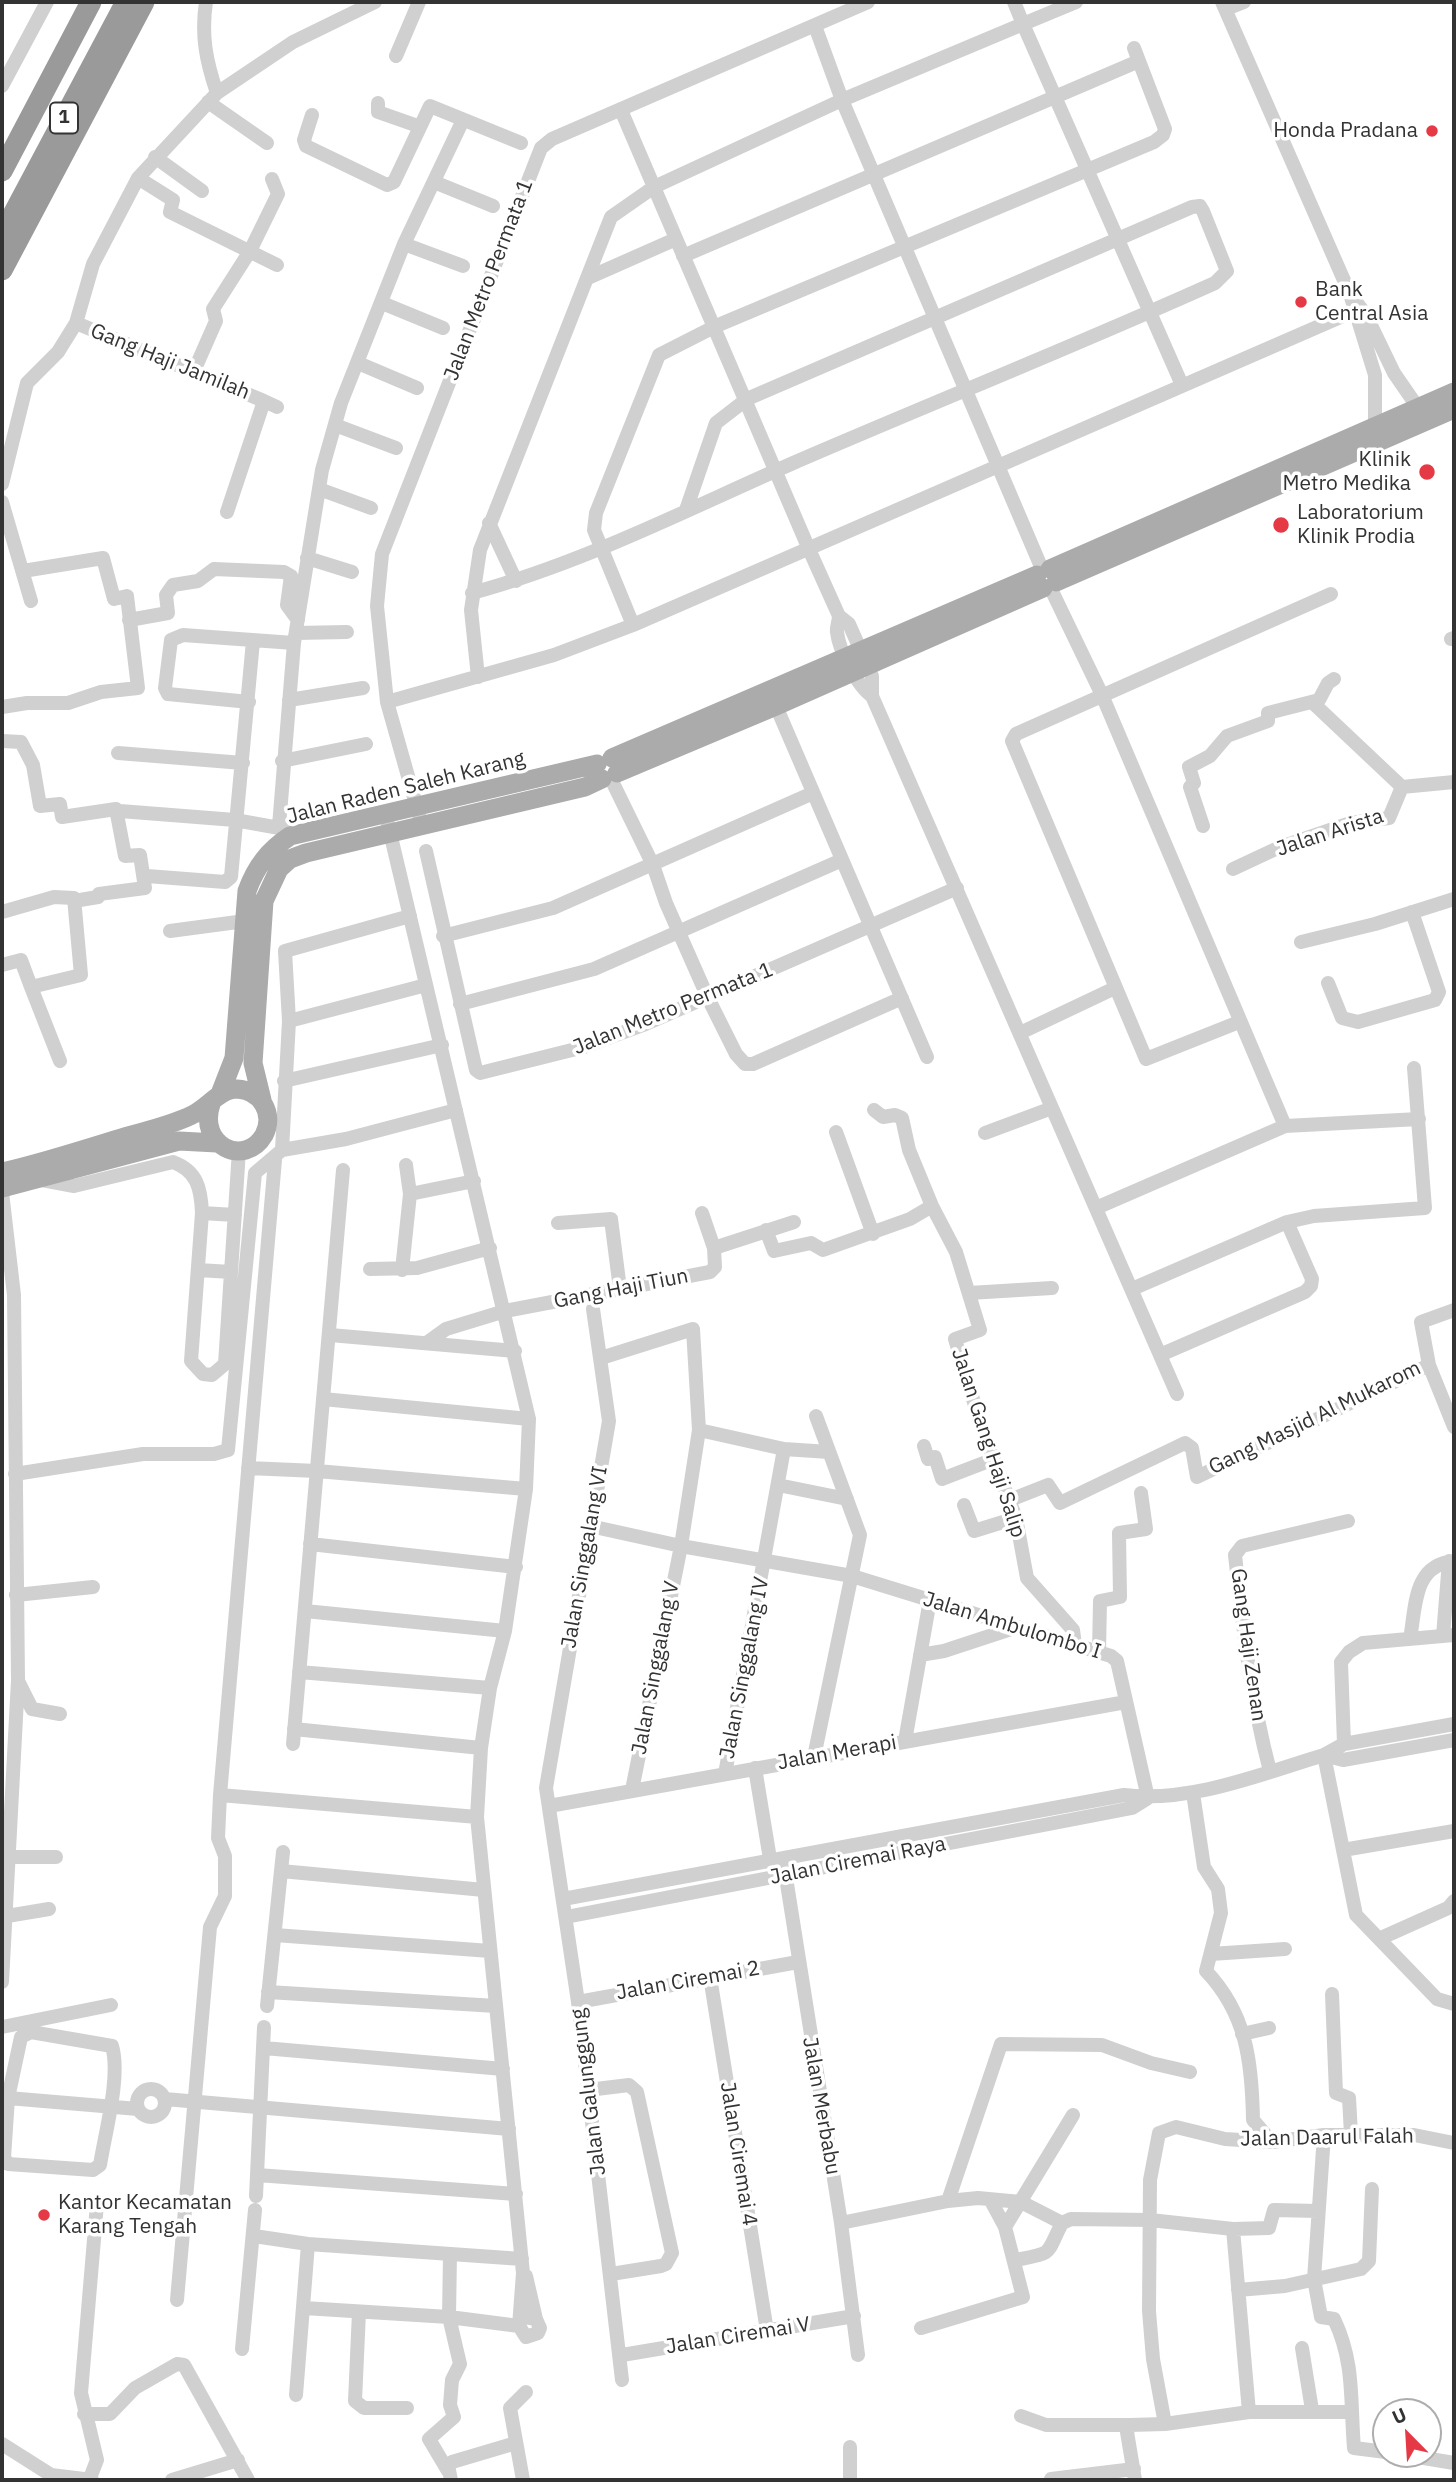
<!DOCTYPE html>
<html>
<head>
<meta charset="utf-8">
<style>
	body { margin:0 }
	#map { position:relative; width:1456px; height:2482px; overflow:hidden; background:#fff; font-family:"IBM Plex Sans",sans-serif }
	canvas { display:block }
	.frame { position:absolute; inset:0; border:4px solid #333; pointer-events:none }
	.north { position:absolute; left:1372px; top:2398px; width:70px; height:70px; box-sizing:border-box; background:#fff; border:2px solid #adadad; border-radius:50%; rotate:336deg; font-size:19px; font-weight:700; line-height:28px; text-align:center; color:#333 }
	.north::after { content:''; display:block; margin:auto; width:24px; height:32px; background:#e63946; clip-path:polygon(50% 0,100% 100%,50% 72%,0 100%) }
</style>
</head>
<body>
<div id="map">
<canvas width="1456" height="2482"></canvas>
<div class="frame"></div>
<div class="north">U</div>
</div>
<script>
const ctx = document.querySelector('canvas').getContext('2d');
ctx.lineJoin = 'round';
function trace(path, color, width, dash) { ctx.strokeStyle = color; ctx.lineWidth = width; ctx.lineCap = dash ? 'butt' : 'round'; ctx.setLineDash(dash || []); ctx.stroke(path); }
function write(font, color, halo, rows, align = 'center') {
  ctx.font = font + ' "IBM Plex Sans",sans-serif'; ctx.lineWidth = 7; ctx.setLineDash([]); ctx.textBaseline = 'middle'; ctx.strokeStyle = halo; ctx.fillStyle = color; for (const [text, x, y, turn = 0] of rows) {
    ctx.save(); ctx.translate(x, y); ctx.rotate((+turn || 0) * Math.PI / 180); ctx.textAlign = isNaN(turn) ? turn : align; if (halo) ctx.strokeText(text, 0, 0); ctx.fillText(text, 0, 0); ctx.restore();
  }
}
trace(new Path2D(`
	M 206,2 C 201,35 206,61 217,93
	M 1014,2 L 1023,24 L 1076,2
	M 1222,2 L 1350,294 L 1375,375 L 1375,425 L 1379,434
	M 1226,9 L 1244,2
	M 815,26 L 842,100 L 1042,569
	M 396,56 L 419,2
	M 2,86 L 47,2
	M 208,102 L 267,143
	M 378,103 L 378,112 L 418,126
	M 621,110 L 808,547 L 839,616 L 849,624 L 872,676 L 872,696 L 1177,1394
	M 312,115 L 304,140 L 306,146 L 387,185 L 394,182 L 430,106 L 521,143
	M 155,157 L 202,191
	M 138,178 L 173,200 L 170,212 L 277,265
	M 434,182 L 493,206
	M 404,244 L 463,266
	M 683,256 L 1139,61
	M 590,277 L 676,239
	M 1355,300 L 1368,319 L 1394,373 L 1423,415
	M 382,303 L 443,328
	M 76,323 L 264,401
	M 358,363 L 417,388
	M 194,371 L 216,321 L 213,309 L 250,251 L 278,194 L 272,179
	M 335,425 L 396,448
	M 2,484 L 27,383 L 58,352 L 76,323 L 93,264 L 138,178 L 217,93 L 293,42 L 375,2
	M 319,489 L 371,508
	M 2,502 L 31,601
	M 227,512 L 264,401 L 277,407
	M 489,523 L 516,581
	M 307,558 L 352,572
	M 1050,587 L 1102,695 L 1285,1126
	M 472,593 C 583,563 686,510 791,464 C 932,403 1075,346 1215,283 L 1227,271 L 1203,211 L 1200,206 L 1192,207 L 747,399 L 716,423 L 686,510
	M 839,616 C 839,621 836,628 837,632 C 839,651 858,687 872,696
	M 129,620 L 168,613 L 166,595 L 173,585 L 198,581 L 214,569 L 284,572 L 291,576 L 287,605 L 298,620
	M 633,625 L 594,530 L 596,513 L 659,355 L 716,326 L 1154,142 L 1163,135 L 1165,129 L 1134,48
	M 296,633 L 347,632
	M 1451,639 L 1454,638
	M 478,677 L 471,610 L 480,550 L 611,217 L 654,187 L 842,100 L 1023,24 L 1182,385
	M 289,700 L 363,688
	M 249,702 L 168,694 L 165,688 L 171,640 L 183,635 L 294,643
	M 387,702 L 554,655 L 633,625 L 1361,308
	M 1313,703 L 1402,787
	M 776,706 L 927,1057
	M 2,707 L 27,703 L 68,703 L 101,692 L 138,688 L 127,596 L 114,599 L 103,558 L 23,571
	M 2,741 L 21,742 L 33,765 L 40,806 L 60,804 L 62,817 L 116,809 L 125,856 L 140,855 L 145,888 L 99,894 L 98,897 L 74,901
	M 118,753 L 243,763
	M 282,761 L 366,744
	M 611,779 L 653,865 L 666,903 L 708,998 L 736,1054 L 745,1064 L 753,1064 L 902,998
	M 120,811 L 235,820 L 285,829
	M 419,815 L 387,702 L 377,606 L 382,554 L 541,148 L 552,139 L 868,2
	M 388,824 L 529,1419 L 526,1489 L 505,1631 L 490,1688 L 481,1748 L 477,1817 L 523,2273 L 519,2326 L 526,2337 L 538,2333 L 540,2328 L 536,2319 L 525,2317 L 521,2321
	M 279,826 L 294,643 L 322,470 L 341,403 L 404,244 L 463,120
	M 1203,826 L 1190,787 L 1194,783 L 1189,767 L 1210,756 L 1227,736 L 1268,721 L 1268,713 L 1319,700 L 1328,683 L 1334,679
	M 426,851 L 476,1070 L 480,1073 L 584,1047 L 643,1025 L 957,888
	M 1233,869 L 1280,847 L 1350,823 L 1389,818 L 1402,787 L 1454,782
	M 147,876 L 225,882 L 231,877 L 253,641
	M 2,912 L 54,897 L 74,898 L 81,975 L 31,987 L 60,1061
	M 170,931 L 245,921
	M 443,936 L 553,908 L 813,793
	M 1301,942 L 1375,924 L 1454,899
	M 2,965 L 21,960 L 31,987
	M 1328,983 L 1342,1018 L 1358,1022 L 1435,1000 L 1439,992 L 1412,912
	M 460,1004 L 594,969 L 842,860
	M 289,1021 L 426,985
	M 1239,1022 L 1146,1059 L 1012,741 L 1016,734 L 1331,594
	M 1020,1033 L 1115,988
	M 284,1081 L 442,1045
	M 874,1110 L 883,1117 L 895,1115 L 902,1118 L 909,1150 L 932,1206 L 956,1252 L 980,1330 L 955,1339 L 982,1429 L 1016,1518 L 1027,1578 L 1073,1630 L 1075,1645
	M 836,1132 L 873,1234
	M 985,1133 L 1052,1108
	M 282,1150 L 346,1139 L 456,1110
	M 42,1180 L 74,1186 L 173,1162 C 197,1171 201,1188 202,1213 L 191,1361 L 203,1374 L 212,1375 L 225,1364 L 239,1150
	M 2,1192 L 14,1295 L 18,1680 L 2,1982
	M 410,1194 L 474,1181
	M 1096,1208 L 1285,1126 L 1419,1119
	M 202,1213 L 235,1215
	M 558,1223 L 611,1219 L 620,1289
	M 766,1230 L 774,1251 L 811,1243 L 823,1250 L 910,1219 L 932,1206
	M 714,1248 L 794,1222
	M 370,1269 L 417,1268 L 490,1248
	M 198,1270 L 231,1272
	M 402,1270 L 410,1194 L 406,1165
	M 1132,1289 L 1287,1222 L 1314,1216 L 1425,1208 L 1414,1068
	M 969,1293 L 1052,1288
	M 593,1309 L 609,1421 L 546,1788 L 578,2002 L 622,2380
	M 1454,1310 L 1421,1322 L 1429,1365 L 1454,1427
	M 330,1335 L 515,1351
	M 428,1342 L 446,1329 L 505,1311 L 710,1272 L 715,1267 L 714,1248 L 702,1213
	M 1160,1355 L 1305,1292 L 1311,1286 L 1312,1279 L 1287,1222
	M 601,1358 L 693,1329 L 699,1430 L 681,1546 L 632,1790
	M 323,1399 L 529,1419
	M 699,1430 L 784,1449 L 829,1452
	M 924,1446 L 928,1459 L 935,1457 L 942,1479 L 994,1459
	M 248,1468 L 317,1471 L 526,1489
	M 15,1474 L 143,1454 L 214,1454 L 228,1450 L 255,1173 L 282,1150 L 289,1021 L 285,951 L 410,916
	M 778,1485 L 847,1499
	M 1010,1500 L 1048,1485 L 1060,1503 L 1185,1443 L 1192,1448 L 1197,1477 L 1429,1365
	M 964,1505 L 974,1531 L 1016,1518
	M 590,1526 L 681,1546 L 852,1576 L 1111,1656 L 1117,1661 L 1148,1798
	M 310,1544 L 516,1567
	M 16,1595 L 93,1587
	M 305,1611 L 505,1631
	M 1443,1636 L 1449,1561
	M 1410,1639 C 1416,1606 1413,1565 1454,1561
	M 1099,1652 L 1100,1601 L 1120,1597 L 1119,1533 L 1146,1529 L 1141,1493
	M 920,1655 L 944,1651 L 1014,1628
	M 299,1672 L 490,1688
	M 19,1683 L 32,1709 L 60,1714
	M 294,1729 L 481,1748
	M 905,1741 L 930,1600
	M 293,1744 L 343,1170
	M 1344,1744 L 1341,1662 L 1349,1652 L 1363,1643 L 1454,1635
	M 1324,1755 L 1356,1915 L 1437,1999 L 1454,2004
	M 1324,1755 L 1343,1760 L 1454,1740
	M 814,1757 L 860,1535 L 816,1416
	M 755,1768 L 770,1859
	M 1270,1771 C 1251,1700 1243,1628 1235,1555 L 1242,1546 L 1348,1521
	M 725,1774 L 784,1449
	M 1193,1793 L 1204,1867 L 1218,1889 L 1221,1913 L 1206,1971 C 1247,2014 1252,2063 1253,2120 L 1272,2142
	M 220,1795 L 477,1817
	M 549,1806 L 1126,1702
	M 1343,1850 L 1454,1831
	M 10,1857 L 56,1857
	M 784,1865 L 841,2223 L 858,2355
	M 281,1871 L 283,1852
	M 563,1899 L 1124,1795 C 1191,1803 1261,1774 1324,1755 L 1344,1744 L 1454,1724
	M 7,1916 L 49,1909
	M 566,1917 L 1132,1808 L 1148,1798
	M 275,1935 L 490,1951
	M 1381,1938 L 1448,1908 L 1454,1901
	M 1211,1954 L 1285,1949
	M 710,1977 L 767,2331
	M 268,1992 L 496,2006
	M 1332,1994 L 1336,2093 L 1349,2098 L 1351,2134
	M 578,2002 L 798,1962
	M 267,2006 L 281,1871 L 484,1890
	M 2,2027 L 111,2005
	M 31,2032 L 112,2046 C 121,2076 105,2133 100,2165 L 93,2170 L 8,2164 L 4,2158 L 8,2098 L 21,2037 Z
	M 1242,2034 L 1269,2028
	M 264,2048 L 503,2069
	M137 2103a14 14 0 1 1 28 0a14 14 0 1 1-28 0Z
	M 588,2090 L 629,2085 L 637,2092 L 672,2253 L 666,2264 L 661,2266 L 611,2274
	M 8,2098 L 138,2109
	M 165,2099 L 509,2129
	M 1324,2135 L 1314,2279 L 1321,2317 L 1334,2319 C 1355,2363 1350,2401 1354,2448 L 1386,2452
	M 257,2175 L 516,2194
	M 256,2196 L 264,2027
	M 948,2201 L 1001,2044 L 1102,2045 L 1151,2063 L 1190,2072
	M 841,2223 L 948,2201 L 978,2198 L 1021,2202 L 1062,2223
	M 1005,2227 L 1073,2115
	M 1233,2229 L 1249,2412
	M 254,2236 L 308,2244 L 522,2259
	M 1016,2260 C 1055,2252 1045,2256 1062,2223 L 1071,2219 L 1150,2220 L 1233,2229 L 1269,2228 L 1274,2210 L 1318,2211
	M 526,2276 L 536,2319
	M 1238,2290 L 1285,2286 L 1361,2269 L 1369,2261 L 1372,2189
	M 177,2300 L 210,1927 L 225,1896 L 225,1856 L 218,1838 L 220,1795 L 275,1160
	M 304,2308 L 449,2317 L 519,2326
	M 359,2312 L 355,2401 L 364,2408 L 407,2408
	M 921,2328 L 1023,2297 L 1005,2227 L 991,2201
	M 1302,2348 L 1312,2410
	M 242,2349 L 255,2210
	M 622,2355 L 854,2316
	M 296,2395 L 308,2244
	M 84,2414 L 110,2414 L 135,2388 L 177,2364 L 184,2365 L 248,2480
	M 1021,2416 L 1046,2425 L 1130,2425
	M 1165,2424 L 1153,2359 L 1149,2311 L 1150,2180 L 1159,2133 L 1176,2127 L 1225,2139 L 1272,2142 L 1324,2135 L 1414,2135 L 1454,2143
	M 2,2444 L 51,2475 L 92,2480
	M 850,2447 L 850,2480
	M 1400,2454 L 1454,2463
	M 448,2471 L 429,2439 L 454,2417 L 450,2405 L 452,2380 L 460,2364 L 449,2317 L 450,2254
	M 90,2478 L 97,2460 L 81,2393 L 97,2204
	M 1051,2479 L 1134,2469
	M 172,2480 L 238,2460
	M 451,2480 L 448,2465 L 452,2462 L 516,2443
	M 523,2480 L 510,2408 L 526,2392
	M 1135,2480 L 1127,2432 L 1130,2425 L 1165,2424 L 1249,2412 L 1351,2412`), '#d0d0d0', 14);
trace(new Path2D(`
	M 1050,569 L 1454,392
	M 1056,582 L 1454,409
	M 612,758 L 1037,575
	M 617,773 L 776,706 L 1043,588
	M 220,1094 L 234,1058 L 247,891 C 256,866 269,850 290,836 L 597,764
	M 262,1100 L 253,1063 L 264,901 L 279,869 L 290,859 L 306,853 L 585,787 L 602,779
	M 2,1172 C 42,1163 81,1150 121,1138 C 144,1131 170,1126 192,1115 C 207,1108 220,1089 237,1089 C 261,1090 275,1114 264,1135 C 245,1168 197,1146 211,1104
	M 2,1188 L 179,1141 L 217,1143`), '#ababab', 19);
trace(new Path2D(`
	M 2,171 L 91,2
	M 2,235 L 126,2
	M 2,270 L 144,2`), '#9a9a9a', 21);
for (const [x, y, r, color] of [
	[1432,131,7,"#e63946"],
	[1301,302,7,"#e63946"],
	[1427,472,9,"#e63946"],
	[1281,525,9,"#e63946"],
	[44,2215,7,"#e63946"]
]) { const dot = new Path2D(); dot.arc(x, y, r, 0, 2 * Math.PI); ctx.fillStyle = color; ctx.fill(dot); trace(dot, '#fff', 2.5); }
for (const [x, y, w] of [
	[64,118,28]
]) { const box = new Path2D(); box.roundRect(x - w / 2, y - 15.5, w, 31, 5); ctx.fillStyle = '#fff'; ctx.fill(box); trace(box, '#333', 2); }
write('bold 19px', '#333', null, [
	["1",64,118]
]);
write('21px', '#333', '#fff', [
	["Honda Pradana",1418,131,"right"],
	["Bank",1315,290],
	["Central Asia",1315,314],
	["Klinik",1411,460,"right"],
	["Metro Medika",1411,484,"right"],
	["Laboratorium",1297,513],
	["Klinik Prodia",1297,537],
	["Kantor Kecamatan",58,2203],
	["Karang Tengah",58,2227]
], 'left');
write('21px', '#333', '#fff', [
	["Jalan Metro Permata 1",489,280,-69],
	["Gang Haji Jamilah",170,362,22],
	["Jalan Raden Saleh Karang",406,788,-14],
	["Jalan Arista",1330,833,-18],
	["Jalan Metro Permata 1",673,1009,-22],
	["Gang Haji Tiun",621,1289,-11],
	["Gang Masjid Al Mukarom",1315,1418,-26],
	["Jalan Gang Haji Salip",988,1443,72],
	["Jalan Singgalang VI",585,1557,-80],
	["Jalan Ambulombo I",1012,1626,17],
	["Gang Haji Zenan",1248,1645,82],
	["Jalan Singgalang V",656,1668,-79],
	["Jalan Singgalang IV",745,1668,-79],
	["Jalan Merapi",837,1753,-10],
	["Jalan Ciremai Raya",858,1861,-11],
	["Jalan Ciremai 2",688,1981,-10],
	["Jalan Galunggung",589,2092,-97],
	["Jalan Merbabu",821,2106,80],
	["Jalan Daarul Falah",1327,2138,-1],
	["Jalan Ciremai 4",738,2154,81],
	["Jalan Ciremai V",738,2336,-9]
]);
</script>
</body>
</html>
